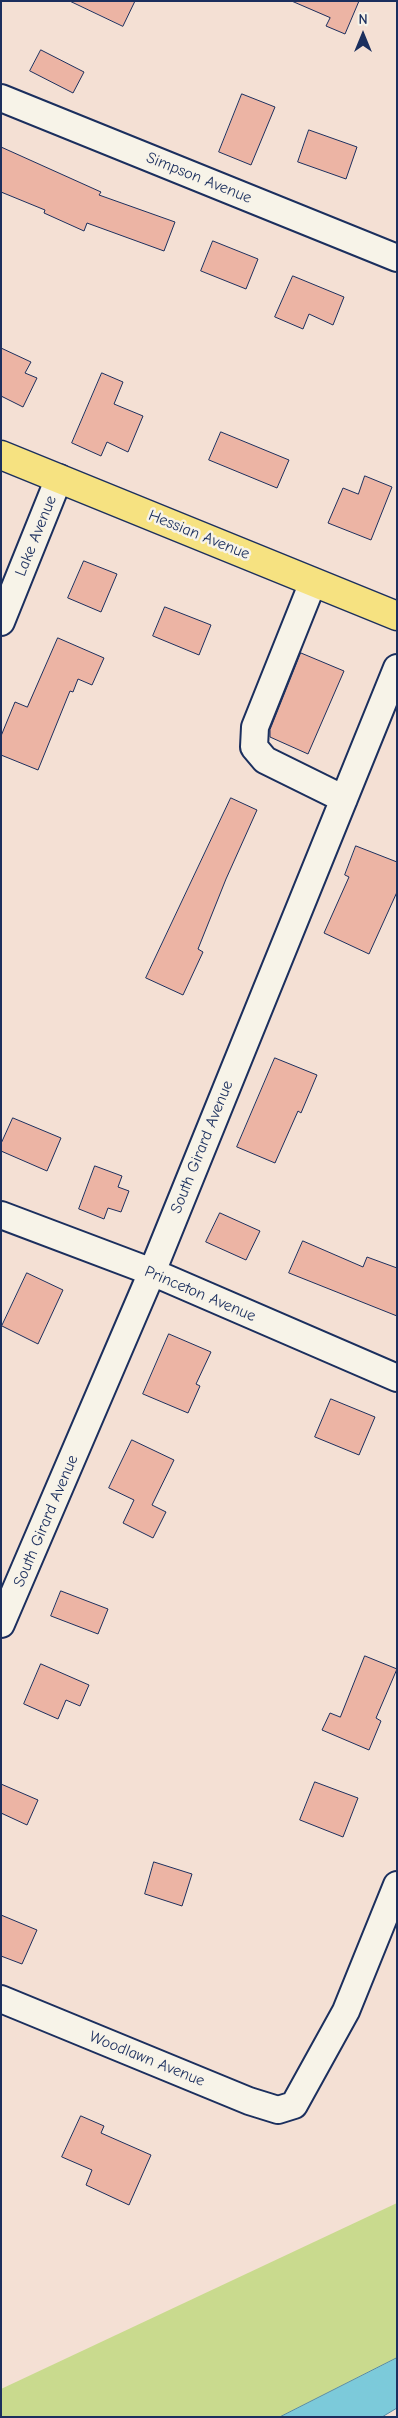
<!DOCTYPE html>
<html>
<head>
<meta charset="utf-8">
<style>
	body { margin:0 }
	#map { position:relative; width:398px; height:2418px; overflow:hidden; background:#f4e0d4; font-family:"Comic Neue",sans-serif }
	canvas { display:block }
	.frame { position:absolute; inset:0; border:2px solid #1b2f5e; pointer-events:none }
	.north { position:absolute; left:338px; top:10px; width:50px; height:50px; -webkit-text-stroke:4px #f7f3e8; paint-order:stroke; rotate:0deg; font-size:14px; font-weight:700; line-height:20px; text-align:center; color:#1b2f5e }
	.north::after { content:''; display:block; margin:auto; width:18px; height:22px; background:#1b2f5e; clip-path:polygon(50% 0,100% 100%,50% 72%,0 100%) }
</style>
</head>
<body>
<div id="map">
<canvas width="398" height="2418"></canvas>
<div class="frame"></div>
<div class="north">N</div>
</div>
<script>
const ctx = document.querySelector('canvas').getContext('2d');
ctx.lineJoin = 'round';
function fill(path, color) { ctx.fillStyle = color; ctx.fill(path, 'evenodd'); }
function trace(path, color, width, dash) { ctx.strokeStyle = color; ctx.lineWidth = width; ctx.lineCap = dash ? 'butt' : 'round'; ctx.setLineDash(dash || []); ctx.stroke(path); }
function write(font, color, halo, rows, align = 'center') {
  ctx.font = font + ' "Comic Neue",sans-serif'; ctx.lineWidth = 5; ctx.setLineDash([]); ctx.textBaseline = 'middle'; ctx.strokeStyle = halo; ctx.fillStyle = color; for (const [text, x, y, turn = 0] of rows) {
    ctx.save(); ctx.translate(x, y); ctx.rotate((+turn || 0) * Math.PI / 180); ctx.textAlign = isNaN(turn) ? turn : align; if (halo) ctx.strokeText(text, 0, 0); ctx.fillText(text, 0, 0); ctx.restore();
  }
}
fill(new Path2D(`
	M 397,2203 L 397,2358 L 280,2417 L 1,2417 L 1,2389 Z`), '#c9da8e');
const water = new Path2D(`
	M 397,2358 L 397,2408 L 382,2417 L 280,2417 Z`);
fill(water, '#7ccada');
trace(water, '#558ca8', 1);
const building = new Path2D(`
	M 70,1 L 135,1 L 123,26 Z
	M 292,1 L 359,1 L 345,34 L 326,26 L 330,18 Z
	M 41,50 L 84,72 L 73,93 L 30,71 Z
	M 242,94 L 275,107 L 251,165 L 219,152 Z
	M 309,130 L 357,147 L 346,179 L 298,162 Z
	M 1,147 L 101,192 L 99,195 L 175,222 L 164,251 L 87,223 L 84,231 L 44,213 L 45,210 L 1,192 Z
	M 213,241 L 258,259 L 246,289 L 201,271 Z
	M 293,276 L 344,297 L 333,325 L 309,314 L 303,329 L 275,317 Z
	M 1,348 L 31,362 L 25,373 L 37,378 L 23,407 L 1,396 Z
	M 102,373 L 123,382 L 114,404 L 143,416 L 128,452 L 107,442 L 101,456 L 72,443 Z
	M 221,432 L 289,460 L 277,488 L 209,460 Z
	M 365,476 L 392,487 L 371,540 L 328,523 L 343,488 L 358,494 Z
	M 84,561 L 117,574 L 101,612 L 68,598 Z
	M 165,607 L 211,625 L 199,655 L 153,636 Z
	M 58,638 L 104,658 L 92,685 L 78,679 L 73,692 L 70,691 L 38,770 L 1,755 L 1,736 L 15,702 L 27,707 Z
	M 301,653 L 344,671 L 308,754 L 270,737 L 270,730 Z
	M 231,798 L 257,810 L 226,879 L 198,949 L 203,952 L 183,995 L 146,978 Z
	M 356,846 L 397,862 L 397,892 L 369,954 L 324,933 L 349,877 L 345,875 Z
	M 275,1058 L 317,1075 L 301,1113 L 298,1111 L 275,1163 L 237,1147 Z
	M 13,1118 L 61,1138 L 47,1171 L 1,1151 L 1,1144 Z
	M 95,1166 L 122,1176 L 118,1187 L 129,1191 L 121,1212 L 108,1208 L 104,1219 L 79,1209 Z
	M 220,1213 L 260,1231 L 246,1260 L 206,1242 Z
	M 303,1241 L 363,1267 L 367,1257 L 397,1268 L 397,1316 L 289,1273 Z
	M 27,1273 L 63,1290 L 38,1344 L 2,1326 Z
	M 169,1334 L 211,1352 L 196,1384 L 200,1386 L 188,1413 L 143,1394 Z
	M 331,1399 L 375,1417 L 359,1455 L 315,1437 Z
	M 132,1440 L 174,1460 L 152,1505 L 166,1512 L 153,1538 L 123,1523 L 134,1500 L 109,1488 Z
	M 61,1591 L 108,1609 L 98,1634 L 51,1616 Z
	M 365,1656 L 397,1669 L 376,1718 L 381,1721 L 369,1750 L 322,1730 L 330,1713 L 340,1717 Z
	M 41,1664 L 89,1685 L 80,1706 L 66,1700 L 58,1719 L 24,1704 Z
	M 315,1782 L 358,1798 L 343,1837 L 300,1820 Z
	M 1,1784 L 38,1800 L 27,1825 L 1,1813 Z
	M 154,1862 L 192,1874 L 182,1906 L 145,1894 Z
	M 1,1915 L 37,1930 L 22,1964 L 1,1956 Z
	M 81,2116 L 104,2126 L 101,2133 L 151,2155 L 129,2205 L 86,2185 L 92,2170 L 62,2157 Z`);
fill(building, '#ecb4a4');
trace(building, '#1b2f5e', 1);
const minor = new Path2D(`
	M 1,98 L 397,258
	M 313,582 L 255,727 L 254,747 L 265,760 L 344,799
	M 1,622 L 59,478
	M 1,1215 L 152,1272 L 397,1378
	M 1,1624 L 152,1272 L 397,668
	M 1,1999 L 249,2101 L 278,2110 L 294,2105 L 346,2011 L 397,1885`);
const major = new Path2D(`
	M 1,455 L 397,616`);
trace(minor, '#1b2f5e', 30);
trace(major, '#1b2f5e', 31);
trace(minor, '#f7f3e8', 26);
trace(major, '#f6e281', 28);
write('16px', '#1b2f5e', '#f7f3e8', [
	["Simpson Avenue",199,178,22],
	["Hessian Avenue",199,535,22],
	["Lake Avenue",36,536,-68],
	["South Girard Avenue",202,1147,-68],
	["Princeton Avenue",200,1294,23],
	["South Girard Avenue",46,1521,-67],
	["Woodlawn Avenue",147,2059,22]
]);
</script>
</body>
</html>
